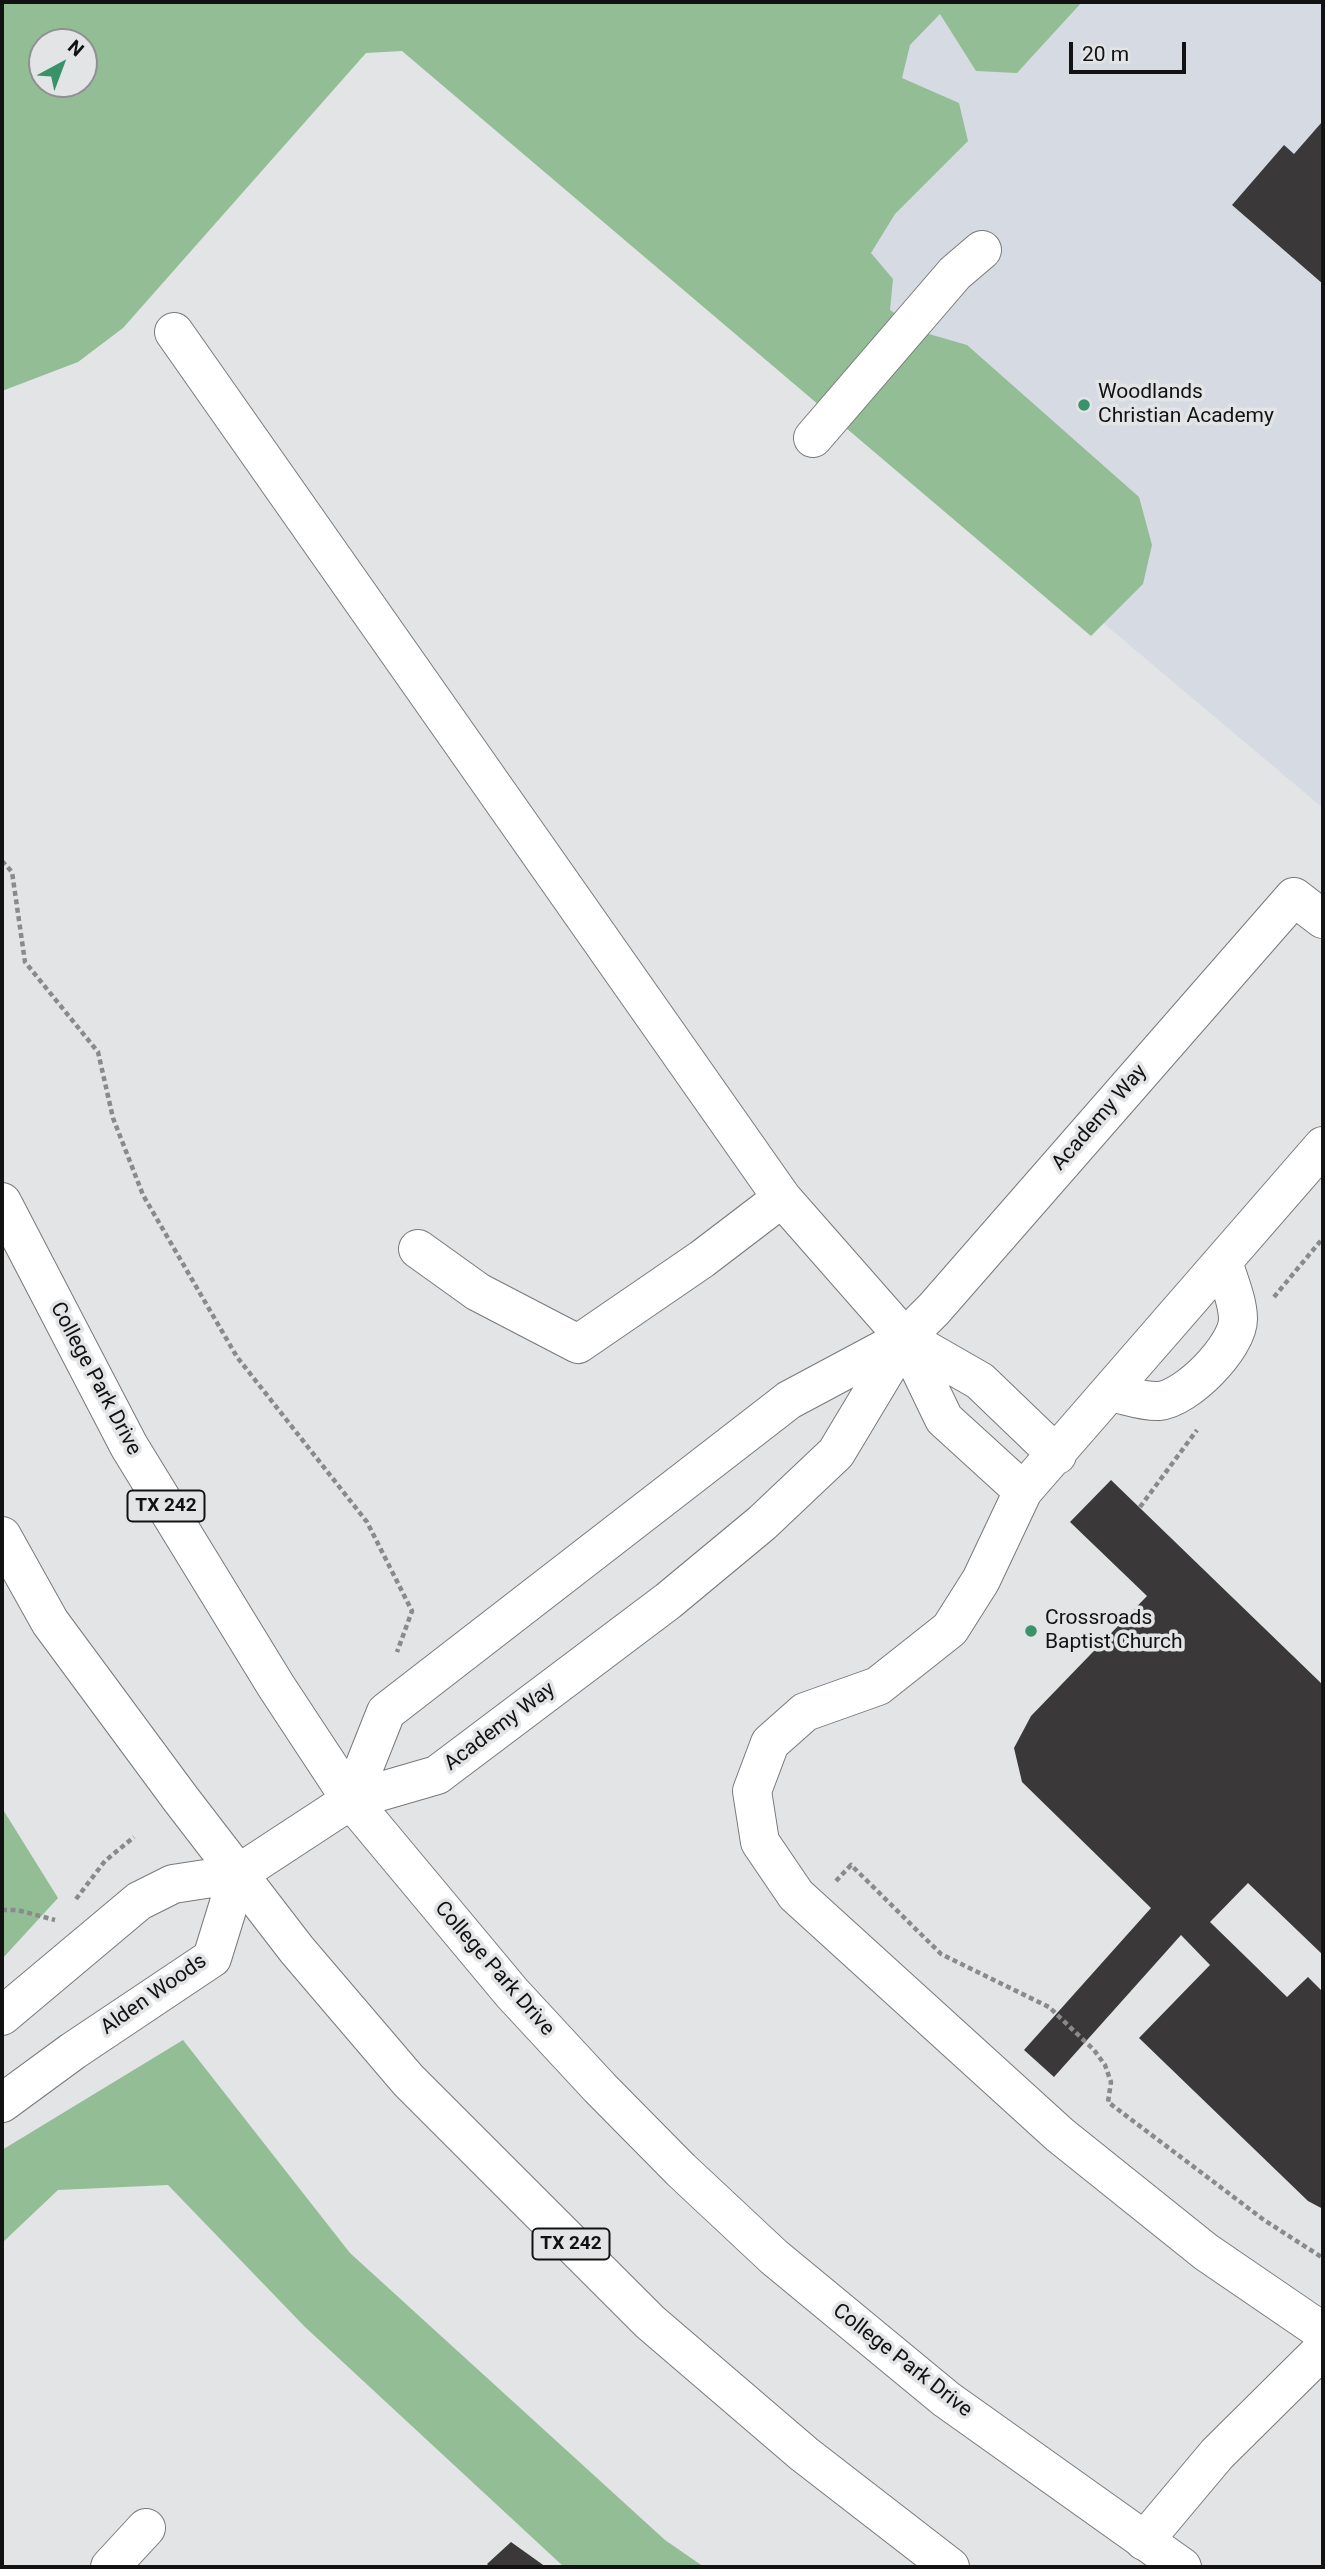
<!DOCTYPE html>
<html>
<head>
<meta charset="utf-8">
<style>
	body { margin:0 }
	#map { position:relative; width:1325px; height:2569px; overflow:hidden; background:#e2e4e6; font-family:Roboto,sans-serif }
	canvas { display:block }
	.frame { position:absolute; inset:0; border:4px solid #121213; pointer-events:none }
	.north { position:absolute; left:28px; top:28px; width:70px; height:70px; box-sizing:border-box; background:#e2e4e6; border:2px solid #8f9092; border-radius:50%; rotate:41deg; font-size:19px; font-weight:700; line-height:28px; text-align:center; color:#121213 }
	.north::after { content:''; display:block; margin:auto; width:24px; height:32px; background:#399268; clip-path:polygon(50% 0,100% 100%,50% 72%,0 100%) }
	.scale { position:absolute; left:1069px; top:42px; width:117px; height:32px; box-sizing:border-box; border:4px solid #121213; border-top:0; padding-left:9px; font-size:21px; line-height:24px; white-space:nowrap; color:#121213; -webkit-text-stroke:5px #e2e4e6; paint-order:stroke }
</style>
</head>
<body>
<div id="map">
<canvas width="1325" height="2569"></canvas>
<div class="frame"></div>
<div class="north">N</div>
<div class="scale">20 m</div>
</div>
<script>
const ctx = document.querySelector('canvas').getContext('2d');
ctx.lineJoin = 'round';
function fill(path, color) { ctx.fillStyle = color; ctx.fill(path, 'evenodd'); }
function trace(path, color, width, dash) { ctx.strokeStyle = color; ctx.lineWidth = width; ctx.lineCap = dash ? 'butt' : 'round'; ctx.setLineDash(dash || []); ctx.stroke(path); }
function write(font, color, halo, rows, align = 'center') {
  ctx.font = font + ' Roboto,sans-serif'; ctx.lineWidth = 7; ctx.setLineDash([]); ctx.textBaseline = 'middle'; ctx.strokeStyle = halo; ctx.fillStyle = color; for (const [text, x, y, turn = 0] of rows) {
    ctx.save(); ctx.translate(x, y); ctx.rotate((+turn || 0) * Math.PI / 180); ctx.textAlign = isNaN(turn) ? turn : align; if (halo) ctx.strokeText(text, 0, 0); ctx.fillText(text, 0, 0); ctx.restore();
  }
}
fill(new Path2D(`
	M 366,2 L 1323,2 L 1323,808 Z`), '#d5dae3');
fill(new Path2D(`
	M 2,2 L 1082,2 L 1017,73 L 976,71 L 940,14 L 910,45 L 902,78 L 959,103 L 968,141 L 895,214 L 871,253 L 893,279 L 890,310 L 922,332 L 967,345 L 1139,497 L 1152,545 L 1143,584 L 1091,636 L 402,51 L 366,53 L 123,328 L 78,362 L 2,391 ZM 42,42 L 84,42 L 84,84 L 42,84 Z
	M 2,1808 L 58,1898 L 2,1959 L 2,1807 Z
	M 183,2040 L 350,2253 L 665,2540 L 704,2567 L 564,2567 L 305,2327 L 168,2185 L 58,2190 L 2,2243 L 2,2150 Z`), '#93be95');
fill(new Path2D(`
	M 1322,122 L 1323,124 L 1323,284 L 1232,205 L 1284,145 L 1294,154 Z
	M 1111,1480 L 1323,1685 L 1323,1955 L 1248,1883 L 1210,1922 L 1287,1997 L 1308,1977 L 1323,1992 L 1323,2209 L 1308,2201 L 1139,2038 L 1210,1965 L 1181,1935 L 1054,2077 L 1024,2050 L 1151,1908 L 1022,1782 L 1014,1748 L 1031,1716 L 1147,1596 L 1070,1522 Z
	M 511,2542 L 546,2567 L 490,2567 L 487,2564 Z`), '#3a3839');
const minor = new Path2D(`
	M 174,332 L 782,1198 L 905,1338 L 944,1419 L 1023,1491
	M 813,438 L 955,273 L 982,250
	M 1323,1146 L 1023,1491 L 981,1580 L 950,1629 L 878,1686 L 805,1712 L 770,1743 L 752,1791 L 760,1842 L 796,1895 L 1060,2135 L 1206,2252 L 1323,2332
	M 418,1249 L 478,1292 L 578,1344 L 702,1259 L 782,1198
	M 905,1338 L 980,1381 L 1057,1455
	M 1111,1392 C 1126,1395 1144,1402 1159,1401 C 1186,1399 1238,1347 1238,1319 C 1238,1301 1228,1279 1223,1261
	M 351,1800 L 437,1775 L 668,1601 L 762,1523 L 836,1453 L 905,1338 L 934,1309 L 1294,897 L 1323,919
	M 351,1800 L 386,1712 L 789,1400 L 905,1338
	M 2,2016 L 139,1901 L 173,1884 L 238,1874 L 212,1958 L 73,2051 L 2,2103
	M 1144,2541 L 1217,2454 L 1323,2349
	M 110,2567 L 146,2528`);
const major = new Path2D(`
	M 2,1202 L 129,1446 L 276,1686 L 351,1800 L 512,1993 L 600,2088 L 681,2170 L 774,2257 L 946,2399 L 1182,2567
	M 2,1536 L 50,1622 L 180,1798 L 297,1950 L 408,2080 L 650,2322 L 804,2454 L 950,2567
	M 238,1874 L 351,1800`);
trace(minor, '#78797b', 40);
trace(major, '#78797b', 40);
trace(new Path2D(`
	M 2,861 L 12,872 L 25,962 L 98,1052 L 113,1118 L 143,1195 L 237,1357 L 367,1522 L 412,1611 L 397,1652
	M 1274,1297 L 1323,1238
	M 1140,1507 L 1197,1430
	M 836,1881 L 851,1865 L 941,1954 L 1049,2007 L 1094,2050 L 1105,2065 L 1111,2082 L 1108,2102 L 1264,2220 L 1323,2258
	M 76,1899 L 105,1861 L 134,1837
	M 2,1910 L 17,1910 L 55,1920`), '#898a8c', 4.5, [5, 3.5]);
trace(minor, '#fff', 38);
trace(major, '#fff', 38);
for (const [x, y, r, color] of [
	[1084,405,7,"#399268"],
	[1031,1631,7,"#399268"]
]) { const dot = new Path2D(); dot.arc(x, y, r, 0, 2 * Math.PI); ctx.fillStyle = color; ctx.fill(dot); trace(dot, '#e2e4e6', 2.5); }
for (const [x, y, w] of [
	[166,1506,77],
	[571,2244,77]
]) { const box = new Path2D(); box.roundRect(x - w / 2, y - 15.5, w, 31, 5); ctx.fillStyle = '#e2e4e6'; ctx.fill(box); trace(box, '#121213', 2); }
write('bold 19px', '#121213', null, [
	["TX 242",166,1506],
	["TX 242",571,2244]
]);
write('21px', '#121213', '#e2e4e6', [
	["Woodlands",1098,393],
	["Christian Academy",1098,417],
	["Crossroads",1045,1619],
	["Baptist Church",1045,1643]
], 'left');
write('21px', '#121213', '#e2e4e6', [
	["Academy Way",1100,1118,-49],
	["College Park Drive",95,1379,62],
	["Academy Way",500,1727,-37],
	["College Park Drive",494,1969,49],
	["Alden Woods",154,1995,-35],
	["College Park Drive",902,2361,38]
]);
</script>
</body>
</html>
